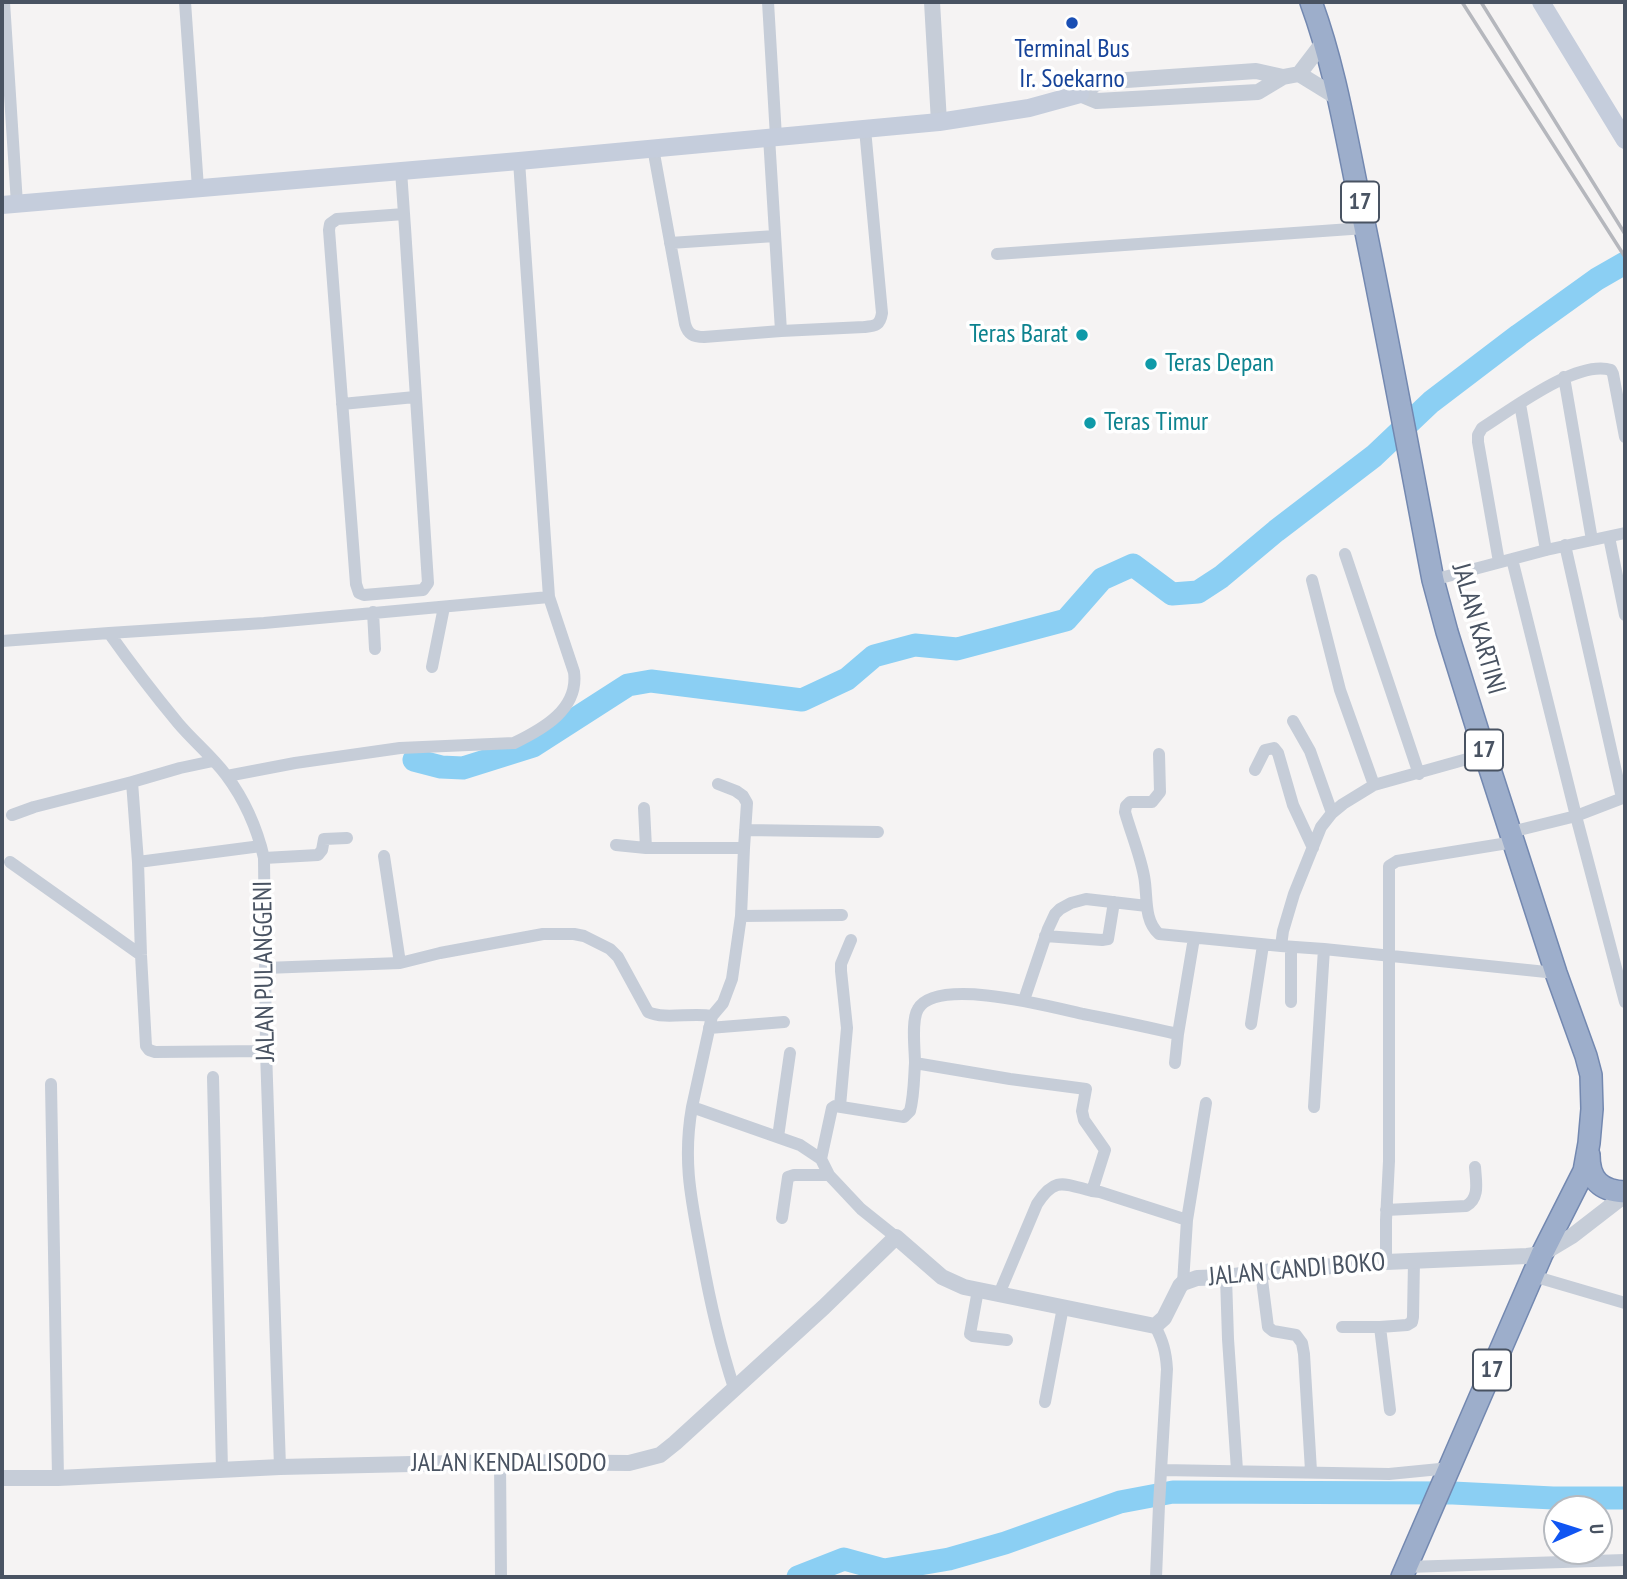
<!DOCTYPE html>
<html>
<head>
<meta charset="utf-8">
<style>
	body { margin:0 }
	#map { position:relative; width:1627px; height:1579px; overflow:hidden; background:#f5f3f3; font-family:"PT Sans Narrow",sans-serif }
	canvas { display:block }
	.frame { position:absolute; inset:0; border:4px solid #495362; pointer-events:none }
	.north { position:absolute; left:1543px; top:1495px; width:70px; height:70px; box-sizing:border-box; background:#fff; border:2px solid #b6bac0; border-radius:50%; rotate:87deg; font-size:19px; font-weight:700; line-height:28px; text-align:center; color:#495362 }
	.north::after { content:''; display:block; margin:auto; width:24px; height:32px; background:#1055f2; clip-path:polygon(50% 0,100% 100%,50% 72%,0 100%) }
</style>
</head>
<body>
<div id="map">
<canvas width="1627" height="1579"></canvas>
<div class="frame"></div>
<div class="north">U</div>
</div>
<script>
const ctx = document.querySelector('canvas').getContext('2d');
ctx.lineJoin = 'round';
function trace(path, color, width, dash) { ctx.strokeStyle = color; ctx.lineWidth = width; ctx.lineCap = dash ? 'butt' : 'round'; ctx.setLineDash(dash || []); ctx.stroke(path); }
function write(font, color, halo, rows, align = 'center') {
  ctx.font = font + ' "PT Sans Narrow",sans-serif'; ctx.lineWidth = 7; ctx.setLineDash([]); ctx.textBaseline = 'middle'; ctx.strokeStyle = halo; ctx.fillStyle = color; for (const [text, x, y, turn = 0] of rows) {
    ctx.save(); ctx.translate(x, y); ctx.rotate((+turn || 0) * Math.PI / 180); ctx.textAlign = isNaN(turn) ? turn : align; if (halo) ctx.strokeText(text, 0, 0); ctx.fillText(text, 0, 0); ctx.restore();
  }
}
trace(new Path2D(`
	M 414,760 L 441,767 L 463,768 L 533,746 L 628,685 L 651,681 L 802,700 L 847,679 L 874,656 L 915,645 L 957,649 L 1066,620 L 1102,579 L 1133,565 L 1172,594 L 1198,592 L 1221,577 L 1276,531 L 1374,456 L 1431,402 L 1519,335 L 1597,279 L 1625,263
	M 798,1577 L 844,1559 L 884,1570 L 949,1559 L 1005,1543 L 1120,1502 L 1173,1492 L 1453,1493 L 1553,1498 L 1625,1498`), '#8bcff3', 23);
const trunk = new Path2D(`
	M 1311,2 C 1335,67 1346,136 1360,203 C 1386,328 1409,454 1433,580 L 1447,632 L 1485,754 L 1556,973 L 1586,1056 L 1591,1075 L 1592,1109 L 1589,1143 L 1584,1171 L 1542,1254 L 1402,1577
	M 1589,1155 C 1589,1180 1601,1191 1625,1192`);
trace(trunk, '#7388b0', 24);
trace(new Path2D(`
	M 4,2 L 17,204
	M 185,2 L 198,188
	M 768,2 L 776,137
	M 653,148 L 685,324 C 688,334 693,337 704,337 L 781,331 L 769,137
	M 401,171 C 411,308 418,445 428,583 L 423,590 L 364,595 L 359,593 L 356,584 L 329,230 L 330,224 L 337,219 L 404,214
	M 670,243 L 775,236
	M 997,254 L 1365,228
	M 781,331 L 864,327 C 875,326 880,326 882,313 L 865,129
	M 1564,377 L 1592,540
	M 342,404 L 415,397
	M 1520,404 L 1546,550
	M 1609,537 L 1625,615
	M 1565,545 L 1622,798
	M 1345,554 L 1419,774
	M 1512,559 L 1576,816 L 1625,1002
	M 1499,562 L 1478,442 L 1478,435 L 1482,428 C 1511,410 1577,359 1611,370 L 1613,374 L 1625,437
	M 1312,580 L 1340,690 L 1374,785
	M 1433,580 L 1546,550 L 1625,533
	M 373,612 L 375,649
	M 109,633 L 264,623 L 549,597 L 519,161
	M 2,641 L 109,633 C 131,664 154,694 178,723 C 193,741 212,756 226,775 C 244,799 257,828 264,858 L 266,1051 L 280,1467
	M 432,667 L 444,607
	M 1293,721 L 1310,751 L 1332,813
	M 1159,754 L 1160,792 L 1152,802 L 1130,802 L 1126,806 L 1125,812 C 1131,833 1140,855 1144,876 C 1148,895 1143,920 1159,934 L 1281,946 L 1324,949 L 1556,973
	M 213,761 L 180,768 L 132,782 L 138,862 L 141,955 L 146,1046 L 149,1050 L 155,1052 L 266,1051
	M 1255,770 L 1265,750 L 1274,748 L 1278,753 L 1293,805 L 1313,848
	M 227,776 L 295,763 L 400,748 L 514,743 C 543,729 579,709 574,672 L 549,597
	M 644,808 L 646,848
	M 12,815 L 34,807 L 132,782
	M 745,830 L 878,832
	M 1511,832 L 1576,816 L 1625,797
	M 616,845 L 646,848 L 744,848
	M 384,856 L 400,963
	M 264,858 L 318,855 L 322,850 L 324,839 L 347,838
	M 10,862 L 141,955
	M 138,862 L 261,846
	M 741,916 L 842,915
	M 1045,936 L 1102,940 L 1108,939 L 1114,902
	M 1281,946 L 1283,931 L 1294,894 L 1321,827 L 1332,813 L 1343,804 L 1374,785 L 1485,754
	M 265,968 L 400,963 L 440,953 L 543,934 L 574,934 L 584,936 L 610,949 L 618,957 L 648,1012 C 665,1020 692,1012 712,1016 L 692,1107 L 800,1145 L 821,1159 L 829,1175 L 861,1209 L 896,1237
	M 1024,1000 L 1048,929 L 1055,914 L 1060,909 L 1071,903 L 1086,899 L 1147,906
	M 1291,1002 L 1291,947
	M 712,1016 L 723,1003 L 732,979 L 741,916 L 744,848 L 747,803 L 743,796 L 736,791 L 718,784
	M 1251,1024 L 1263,945
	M 709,1028 L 784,1022
	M 915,1063 L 1010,1079 L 1086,1089 L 1082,1111 L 1084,1120 L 1105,1150 L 1092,1191 L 1100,1192 L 1187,1220
	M 1175,1063 L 1178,1034
	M 213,1077 L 222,1470
	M 51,1084 L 58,1478
	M 840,1106 L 847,1028 L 841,971 L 841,964 L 851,940
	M 692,1107 C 682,1163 692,1203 702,1257 C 710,1302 720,1345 734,1388
	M 1314,1107 L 1324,949
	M 778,1137 L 790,1053
	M 821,1159 L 832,1108 L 835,1106 L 904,1117 L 910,1111 C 914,1096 914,1078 915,1063 C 915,1050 911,1020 918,1009 C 937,976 1052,1007 1083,1014 C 1115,1020 1146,1027 1178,1034 L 1194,938
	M 1386,1210 L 1466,1206 C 1480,1198 1476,1182 1475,1167
	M 782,1218 L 788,1177 L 794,1175 L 829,1175
	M 1386,1262 L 1386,1220 L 1389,1161 L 1389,866 L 1397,861 L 1514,842
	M 1261,1272 L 1268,1327 L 1273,1331 L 1296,1335 L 1302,1343 L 1304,1354 L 1311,1471
	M 1533,1276 L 1625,1303
	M 1226,1277 L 1228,1339 L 1237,1470
	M 1183,1283 L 1187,1220 L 1206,1103
	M 978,1290 L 970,1334 L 973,1336 L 1007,1340
	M 999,1294 L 1037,1204 C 1055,1176 1064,1184 1092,1191
	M 1155,1326 C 1163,1341 1166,1352 1167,1369 L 1159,1505 L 1156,1577
	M 1342,1327 L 1380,1327
	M 1045,1402 L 1063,1307
	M 1390,1410 L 1380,1327 L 1407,1325 L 1412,1322 L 1413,1317 L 1414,1261
	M 500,1462 L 501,1577
	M 1162,1470 L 1389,1474 L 1450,1468
	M 1407,1567 L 1625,1560`), '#c6cdd8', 12);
trace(new Path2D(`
	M 932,2 L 939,122
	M 1299,74 L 1338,98
	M 1080,94 L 1097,101 L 1258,92 L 1283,77 L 1299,74 L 1325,40
	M 1080,94 L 1098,82 L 1256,71 L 1283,77
	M 2,1478 L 58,1478 L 280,1467 L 500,1462 L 629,1463 L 660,1455 L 675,1443 L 824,1307 L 896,1237 L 942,1277 L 964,1287 L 1155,1326 L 1164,1318 L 1180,1286 L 1183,1283 L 1197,1278 L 1226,1277 L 1281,1270 L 1386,1262 L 1527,1256 L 1542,1254 L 1572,1236 L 1625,1195`), '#c6cdd8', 16);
trace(new Path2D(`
	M 1541,2 L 1625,140
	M 2,205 L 519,161 L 939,122 L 1029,108 L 1080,94`), '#c5cddc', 18);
trace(trunk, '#9daecb', 21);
trace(new Path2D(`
	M 1462,2 L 1625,257
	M 1481,2 L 1625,234`), '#b5b7bd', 3.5);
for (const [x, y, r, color] of [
	[1072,23,7,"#1a4fb4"],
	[1082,335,7,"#0f9aa8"],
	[1151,364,7,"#0f9aa8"],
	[1090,423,7,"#0f9aa8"]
]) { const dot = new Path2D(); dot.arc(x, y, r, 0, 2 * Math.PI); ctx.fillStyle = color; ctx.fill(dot); trace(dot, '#fff', 2.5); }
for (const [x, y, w] of [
	[1360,202,38],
	[1484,750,38],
	[1492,1370,38]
]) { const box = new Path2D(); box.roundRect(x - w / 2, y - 20.5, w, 41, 5); ctx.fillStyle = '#fff'; ctx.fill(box); trace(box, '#495362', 2); }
write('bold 24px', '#495362', null, [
	["17",1360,202],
	["17",1484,750],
	["17",1492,1370]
]);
write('26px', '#164399', '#fff', [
	["Terminal Bus",1072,50],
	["Ir. Soekarno",1072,80]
]);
write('26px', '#0d838f', '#fff', [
	["Teras Barat",1068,335,"right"],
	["Teras Depan",1165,364],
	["Teras Timur",1104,423]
], 'left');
write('26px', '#495362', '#fff', [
	["JALAN KARTINI",1478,629,74],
	["JALAN PULANGGENI",265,971,-91],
	["JALAN CANDI BOKO",1297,1270,-5],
	["JALAN KENDALISODO",509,1464]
]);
</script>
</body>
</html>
